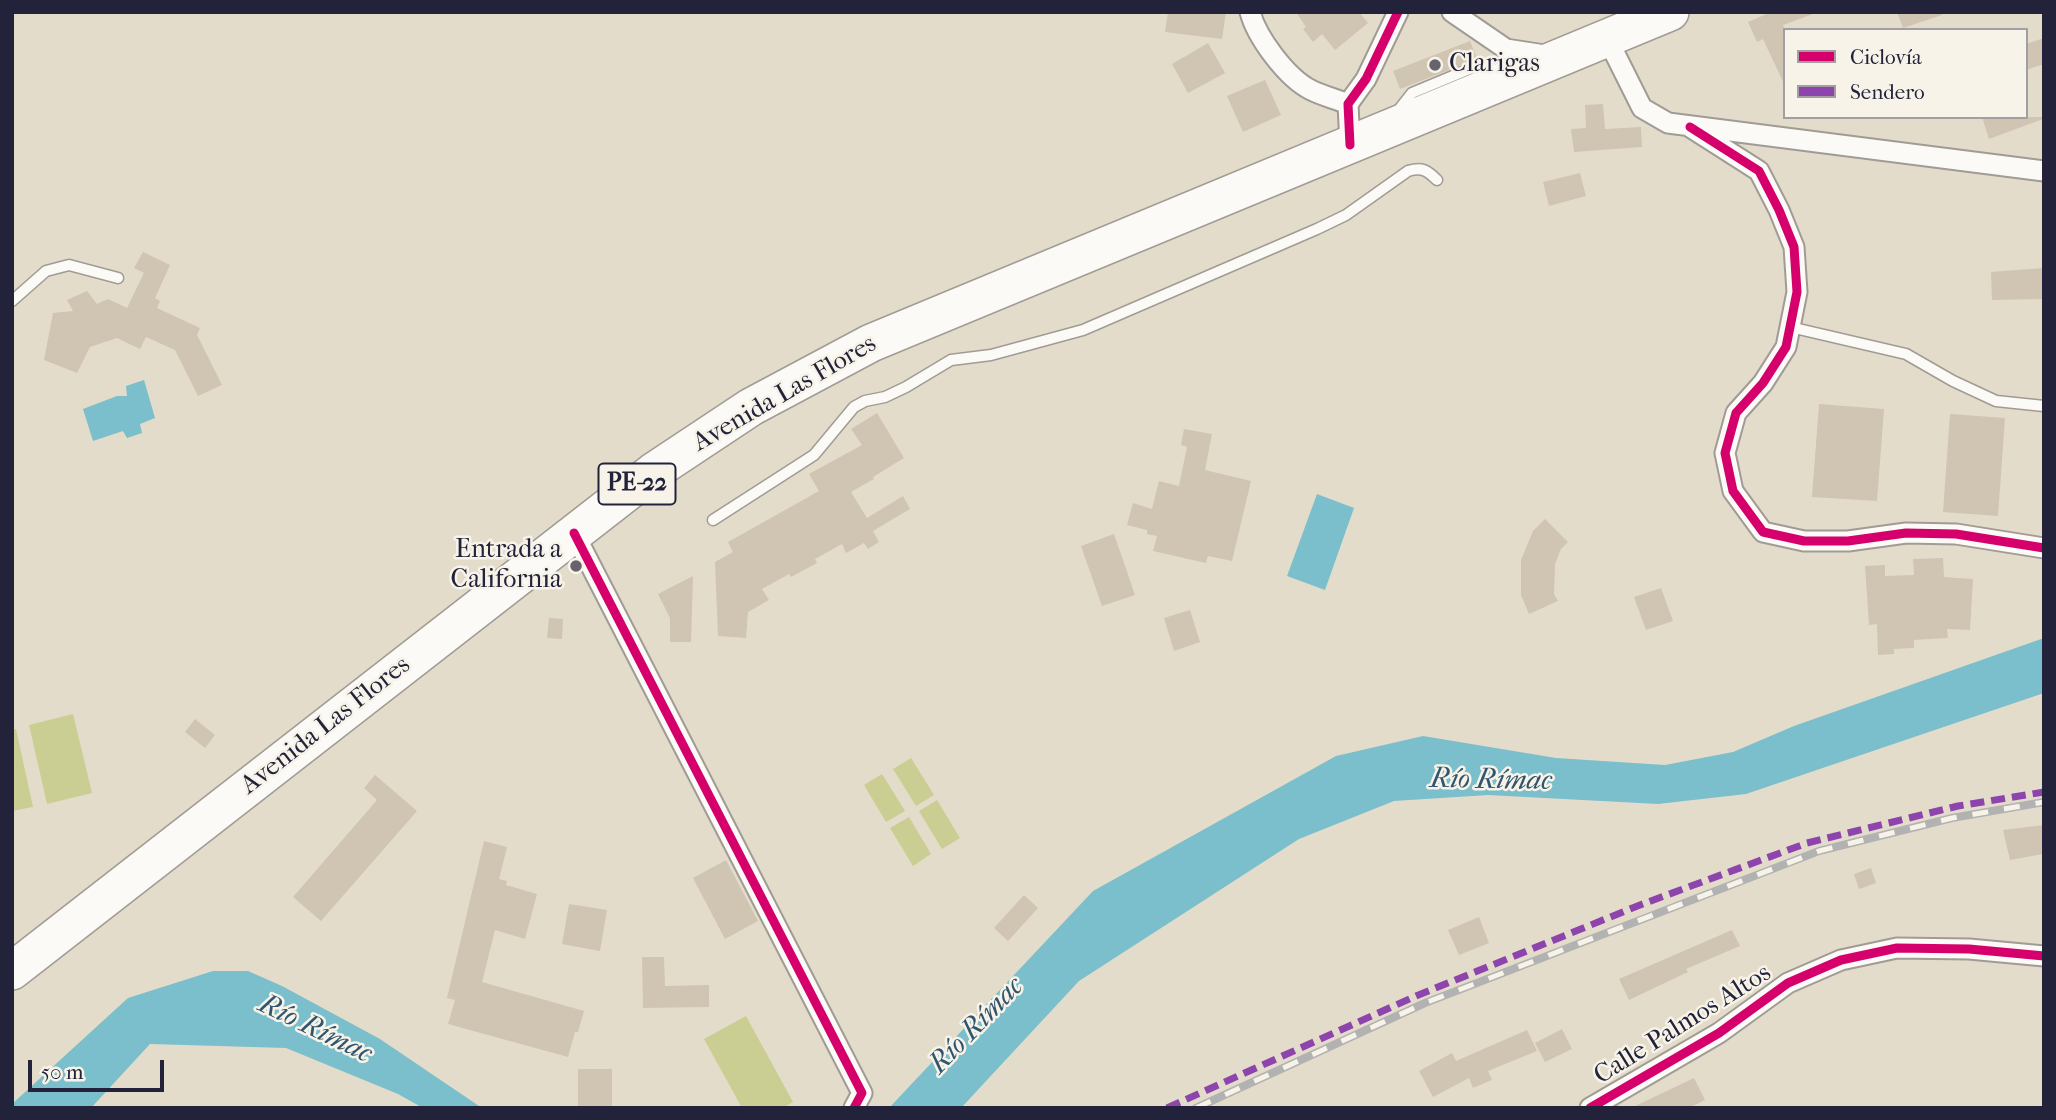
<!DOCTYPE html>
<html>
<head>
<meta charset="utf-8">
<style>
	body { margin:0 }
	#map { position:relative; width:2056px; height:1120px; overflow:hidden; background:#e4dcca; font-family:"IM FELL French Canon",serif }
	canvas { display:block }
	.frame { position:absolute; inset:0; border:14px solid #22223b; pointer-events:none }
	.legend { position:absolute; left:1783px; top:28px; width:245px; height:91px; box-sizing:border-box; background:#f7f3e8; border:2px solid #a29fa3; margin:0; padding:9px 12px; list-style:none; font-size:21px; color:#22223b }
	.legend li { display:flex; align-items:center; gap:14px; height:35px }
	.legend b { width:35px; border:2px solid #a29fa3 }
	.scale { position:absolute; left:28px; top:1060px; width:136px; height:32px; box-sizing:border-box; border:4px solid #22223b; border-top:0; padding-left:9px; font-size:21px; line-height:24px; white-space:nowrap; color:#22223b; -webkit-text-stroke:5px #f7f3e8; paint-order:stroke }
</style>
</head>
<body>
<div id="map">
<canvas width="2056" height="1120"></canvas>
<div class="frame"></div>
<ul class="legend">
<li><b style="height:9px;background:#d6006c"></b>Ciclovía</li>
<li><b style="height:9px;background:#8e44ad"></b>Sendero</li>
</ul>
<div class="scale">50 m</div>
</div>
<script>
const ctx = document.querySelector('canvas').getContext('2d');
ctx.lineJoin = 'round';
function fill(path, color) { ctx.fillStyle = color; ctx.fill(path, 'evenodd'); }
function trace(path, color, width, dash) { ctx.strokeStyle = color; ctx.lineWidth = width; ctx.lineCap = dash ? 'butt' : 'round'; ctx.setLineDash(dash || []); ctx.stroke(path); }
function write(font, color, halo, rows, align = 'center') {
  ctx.font = font + ' "IM FELL French Canon",serif'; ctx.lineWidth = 5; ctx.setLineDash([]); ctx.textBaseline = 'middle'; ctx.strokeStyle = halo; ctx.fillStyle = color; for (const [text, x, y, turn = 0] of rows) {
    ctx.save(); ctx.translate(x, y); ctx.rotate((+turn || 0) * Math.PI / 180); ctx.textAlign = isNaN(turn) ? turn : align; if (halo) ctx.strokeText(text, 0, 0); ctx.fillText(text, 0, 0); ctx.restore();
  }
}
fill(new Path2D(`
	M 73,714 L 92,793 L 47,804 L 29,725 Z
	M 16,729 L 33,807 L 12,811 L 12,730 Z
	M 911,758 L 934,795 L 916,806 L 893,769 Z
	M 882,774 L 905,811 L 886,822 L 864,785 Z
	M 937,800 L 960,838 L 942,849 L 919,811 Z
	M 909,817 L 931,854 L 913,866 L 890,828 Z
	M 746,1016 L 793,1102 L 783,1108 L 742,1108 L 704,1039 Z`), '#cace92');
fill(new Path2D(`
	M 144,380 L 155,418 L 140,424 L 142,433 L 127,438 L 123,431 L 93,441 L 83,409 L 117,396 L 127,396 L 126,386 Z
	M 1317,494 L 1354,508 L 1325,590 L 1287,576 Z
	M 2044,638 L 2044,693 L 1746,794 L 1658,804 L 1488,795 L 1394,801 L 1299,839 L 1079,981 L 961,1108 L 889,1108 L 1093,891 L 1336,756 L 1423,736 L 1556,758 L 1665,765 L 1733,752 L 1794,726 Z
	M 213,971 L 248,971 L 282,986 L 380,1039 L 482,1108 L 423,1108 L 398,1094 L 286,1048 L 150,1044 L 91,1108 L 12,1108 L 12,1104 L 128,998 Z`), '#7abfcb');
fill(new Path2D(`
	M 1168,12 L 1226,12 L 1222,39 L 1165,32 Z
	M 1296,12 L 1359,12 L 1368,23 L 1335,50 L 1322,34 L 1313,42 L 1303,29 L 1306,27 Z
	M 1771,12 L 1812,12 L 1813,14 L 1783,25 L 1785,30 L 1785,86 L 1763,39 L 1757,42 L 1748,22 Z
	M 1897,12 L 1942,12 L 1942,15 L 1903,28 Z
	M 2044,38 L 2044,64 L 2026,70 L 2026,44 Z
	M 1470,41 L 1477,59 L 1400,89 L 1393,71 Z
	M 1208,43 L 1225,73 L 1188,93 L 1172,64 Z
	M 1265,80 L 1281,115 L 1243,132 L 1227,96 Z
	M 1603,104 L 1605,129 L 1641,127 L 1642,147 L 1574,152 L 1571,129 L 1586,128 L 1585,105 Z
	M 1982,117 L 2043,117 L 2043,119 L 1989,139 Z
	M 1580,173 L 1586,196 L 1549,206 L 1543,182 Z
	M 143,252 L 170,265 L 155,298 L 160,301 L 157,308 L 200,328 L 197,335 L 222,385 L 198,396 L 175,350 L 146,337 L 140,349 L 117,338 L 90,347 L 77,373 L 44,360 L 53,313 L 73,311 L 67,300 L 87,291 L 97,304 L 108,299 L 127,308 L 144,273 L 134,268 Z
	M 2044,268 L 2044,299 L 1992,300 L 1991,272 Z
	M 1819,404 L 1884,409 L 1877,501 L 1812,497 Z
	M 877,413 L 904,458 L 873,477 L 874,479 L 851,492 L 867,518 L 903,496 L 910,509 L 873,531 L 879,542 L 868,549 L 864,543 L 846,553 L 842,544 L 815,559 L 817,563 L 791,577 L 789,574 L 762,589 L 769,600 L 748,612 L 746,638 L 718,636 L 715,562 L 733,552 L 728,542 L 819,491 L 809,474 L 862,445 L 851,429 Z
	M 1950,414 L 2005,418 L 1998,516 L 1943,512 Z
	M 1184,429 L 1212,434 L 1205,470 L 1251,481 L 1232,561 L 1208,556 L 1206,563 L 1153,551 L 1157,536 L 1147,534 L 1147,530 L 1127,525 L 1133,503 L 1152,509 L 1159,481 L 1179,486 L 1187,447 L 1181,445 Z
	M 1545,519 L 1568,542 L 1561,549 L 1555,564 L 1554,594 L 1558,601 L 1529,614 L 1521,595 L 1521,560 L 1533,531 Z
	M 1114,534 L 1135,595 L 1102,606 L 1081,546 Z
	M 1943,558 L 1944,577 L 1973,579 L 1970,630 L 1947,629 L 1948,638 L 1914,640 L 1914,648 L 1894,649 L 1894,654 L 1878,655 L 1877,624 L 1869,625 L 1865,566 L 1885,565 L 1885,576 L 1914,575 L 1913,559 Z
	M 693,576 L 691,642 L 670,642 L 670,618 L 658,594 Z
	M 1661,588 L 1673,621 L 1646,630 L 1634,597 Z
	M 1190,610 L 1200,642 L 1174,651 L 1164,618 Z
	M 549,618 L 563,619 L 562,639 L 547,638 Z
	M 195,719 L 215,735 L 205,748 L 185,732 Z
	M 375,775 L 417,811 L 321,921 L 293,897 L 377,800 L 364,788 Z
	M 2044,825 L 2043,854 L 2010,860 L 2003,830 Z
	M 484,841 L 507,847 L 499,879 L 507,881 L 506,885 L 537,894 L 525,939 L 495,930 L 482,982 L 584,1011 L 578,1032 L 575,1032 L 568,1057 L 448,1024 L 455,1000 L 447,998 Z
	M 726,860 L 758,921 L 725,939 L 693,878 Z
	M 1871,868 L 1876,883 L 1859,889 L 1854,874 Z
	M 1024,895 L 1038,908 L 1008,941 L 994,928 Z
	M 569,904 L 607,910 L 600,951 L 562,944 Z
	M 1479,917 L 1489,943 L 1459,955 L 1448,930 Z
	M 1732,930 L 1740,946 L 1686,969 L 1688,972 L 1629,1000 L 1619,979 Z
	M 642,957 L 664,957 L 665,986 L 709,985 L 709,1007 L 643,1008 Z
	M 1562,1029 L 1572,1049 L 1545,1062 L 1535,1043 Z
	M 1527,1030 L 1537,1051 L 1488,1071 L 1492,1080 L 1473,1088 L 1469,1078 L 1433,1097 L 1419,1071 L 1452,1053 L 1456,1061 Z
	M 578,1069 L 612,1069 L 612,1108 L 578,1108 Z
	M 1694,1078 L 1705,1100 L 1689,1108 L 1631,1108 Z`), '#d0c4b2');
const lane = new Path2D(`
	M 1397,112 L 1412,93 L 1472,68 L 1490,67 L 1498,73
	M 12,301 L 46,271 L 69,265 L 118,278
	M 1790,327 L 1906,354 L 1953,381 L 1996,401 L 2044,406
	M 713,520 L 814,455 L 854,407 L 865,401 L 885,397 L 906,387 L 951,360 L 991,355 L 1083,330 L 1317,229 L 1346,215 L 1408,171 C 1422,167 1427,170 1437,180`);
const street = new Path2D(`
	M 1250,12 C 1257,38 1287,78 1311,90 C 1323,96 1336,99 1348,104
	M 1452,12 L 1506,49 L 1551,56
	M 1607,38 L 1642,108 L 1668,123 L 2044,171
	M 1690,127 L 1759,171 L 1779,210 L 1794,247 L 1797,292 L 1786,347 L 1763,383 L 1736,413 L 1725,453 L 1733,491 L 1763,532 L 1804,541 L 1848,541 L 1906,533 L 1956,534 L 2044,548
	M 1350,145 L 1348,104 L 1366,79 L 1398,12
	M 574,533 L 862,1093 L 854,1108
	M 1590,1108 L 1719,1033 L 1788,983 L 1841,960 L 1897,948 L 1969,949 L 2044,956`);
const highway = new Path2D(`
	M 12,971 L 653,472 L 751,407 L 871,343 L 1670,12`);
trace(lane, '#a09b94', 13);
trace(street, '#a09b94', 23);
trace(highway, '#a09b94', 40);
trace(lane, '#fbfaf7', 10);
trace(street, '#fbfaf7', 19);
trace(highway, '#fbfaf7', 37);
const rail = new Path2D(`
	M 1196,1108 L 1425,1003 L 1819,851 L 1952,818 L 2044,802`);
trace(rail, '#b3b2b2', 8);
trace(rail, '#f7f3e8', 5, [16]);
trace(new Path2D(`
	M 1167,1108 L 1416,996 L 1640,905 L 1807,843 L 1958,806 L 2044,792`), '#8e44ad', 7, [14, 7]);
trace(new Path2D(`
	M 1690,127 L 1759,171 L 1779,210 L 1794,247 L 1797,292 L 1786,347 L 1763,383 L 1736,413 L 1725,453 L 1733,491 L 1763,532 L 1804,541 L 1848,541 L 1906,533 L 1956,534 L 2044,548
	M 1350,145 L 1348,104 L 1366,79 L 1398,12
	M 574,533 L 862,1093 L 854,1108
	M 1590,1108 L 1719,1033 L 1788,983 L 1841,960 L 1897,948 L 1969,949 L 2044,956`), '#d6006c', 9);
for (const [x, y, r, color] of [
	[1435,65,7,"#66636d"],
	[576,566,7,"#66636d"]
]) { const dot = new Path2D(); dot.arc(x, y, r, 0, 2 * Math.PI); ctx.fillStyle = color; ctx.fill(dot); trace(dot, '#f7f3e8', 2.5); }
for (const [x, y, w] of [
	[637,484,77]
]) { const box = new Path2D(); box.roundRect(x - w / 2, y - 20.5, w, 41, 5); ctx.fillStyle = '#f7f3e8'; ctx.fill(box); trace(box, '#22223b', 2); }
write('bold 24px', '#22223b', null, [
	["PE-22",637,484]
]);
write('26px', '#22223b', '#f7f3e8', [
	["Clarigas",1449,65],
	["Entrada a",562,551,"right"],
	["California",562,581,"right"]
], 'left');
write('26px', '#22223b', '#f7f3e8', [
	["Avenida Las Flores",785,394,-30],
	["Avenida Las Flores",326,726,-38],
	["Calle Palmos Altos",1683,1025,-32]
]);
write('italic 28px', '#31556e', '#f7f3e8', [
	["Río Rímac",1491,781,1],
	["Río Rímac",977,1026,-46],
	["Río Rímac",315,1030,26]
]);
</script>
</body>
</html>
